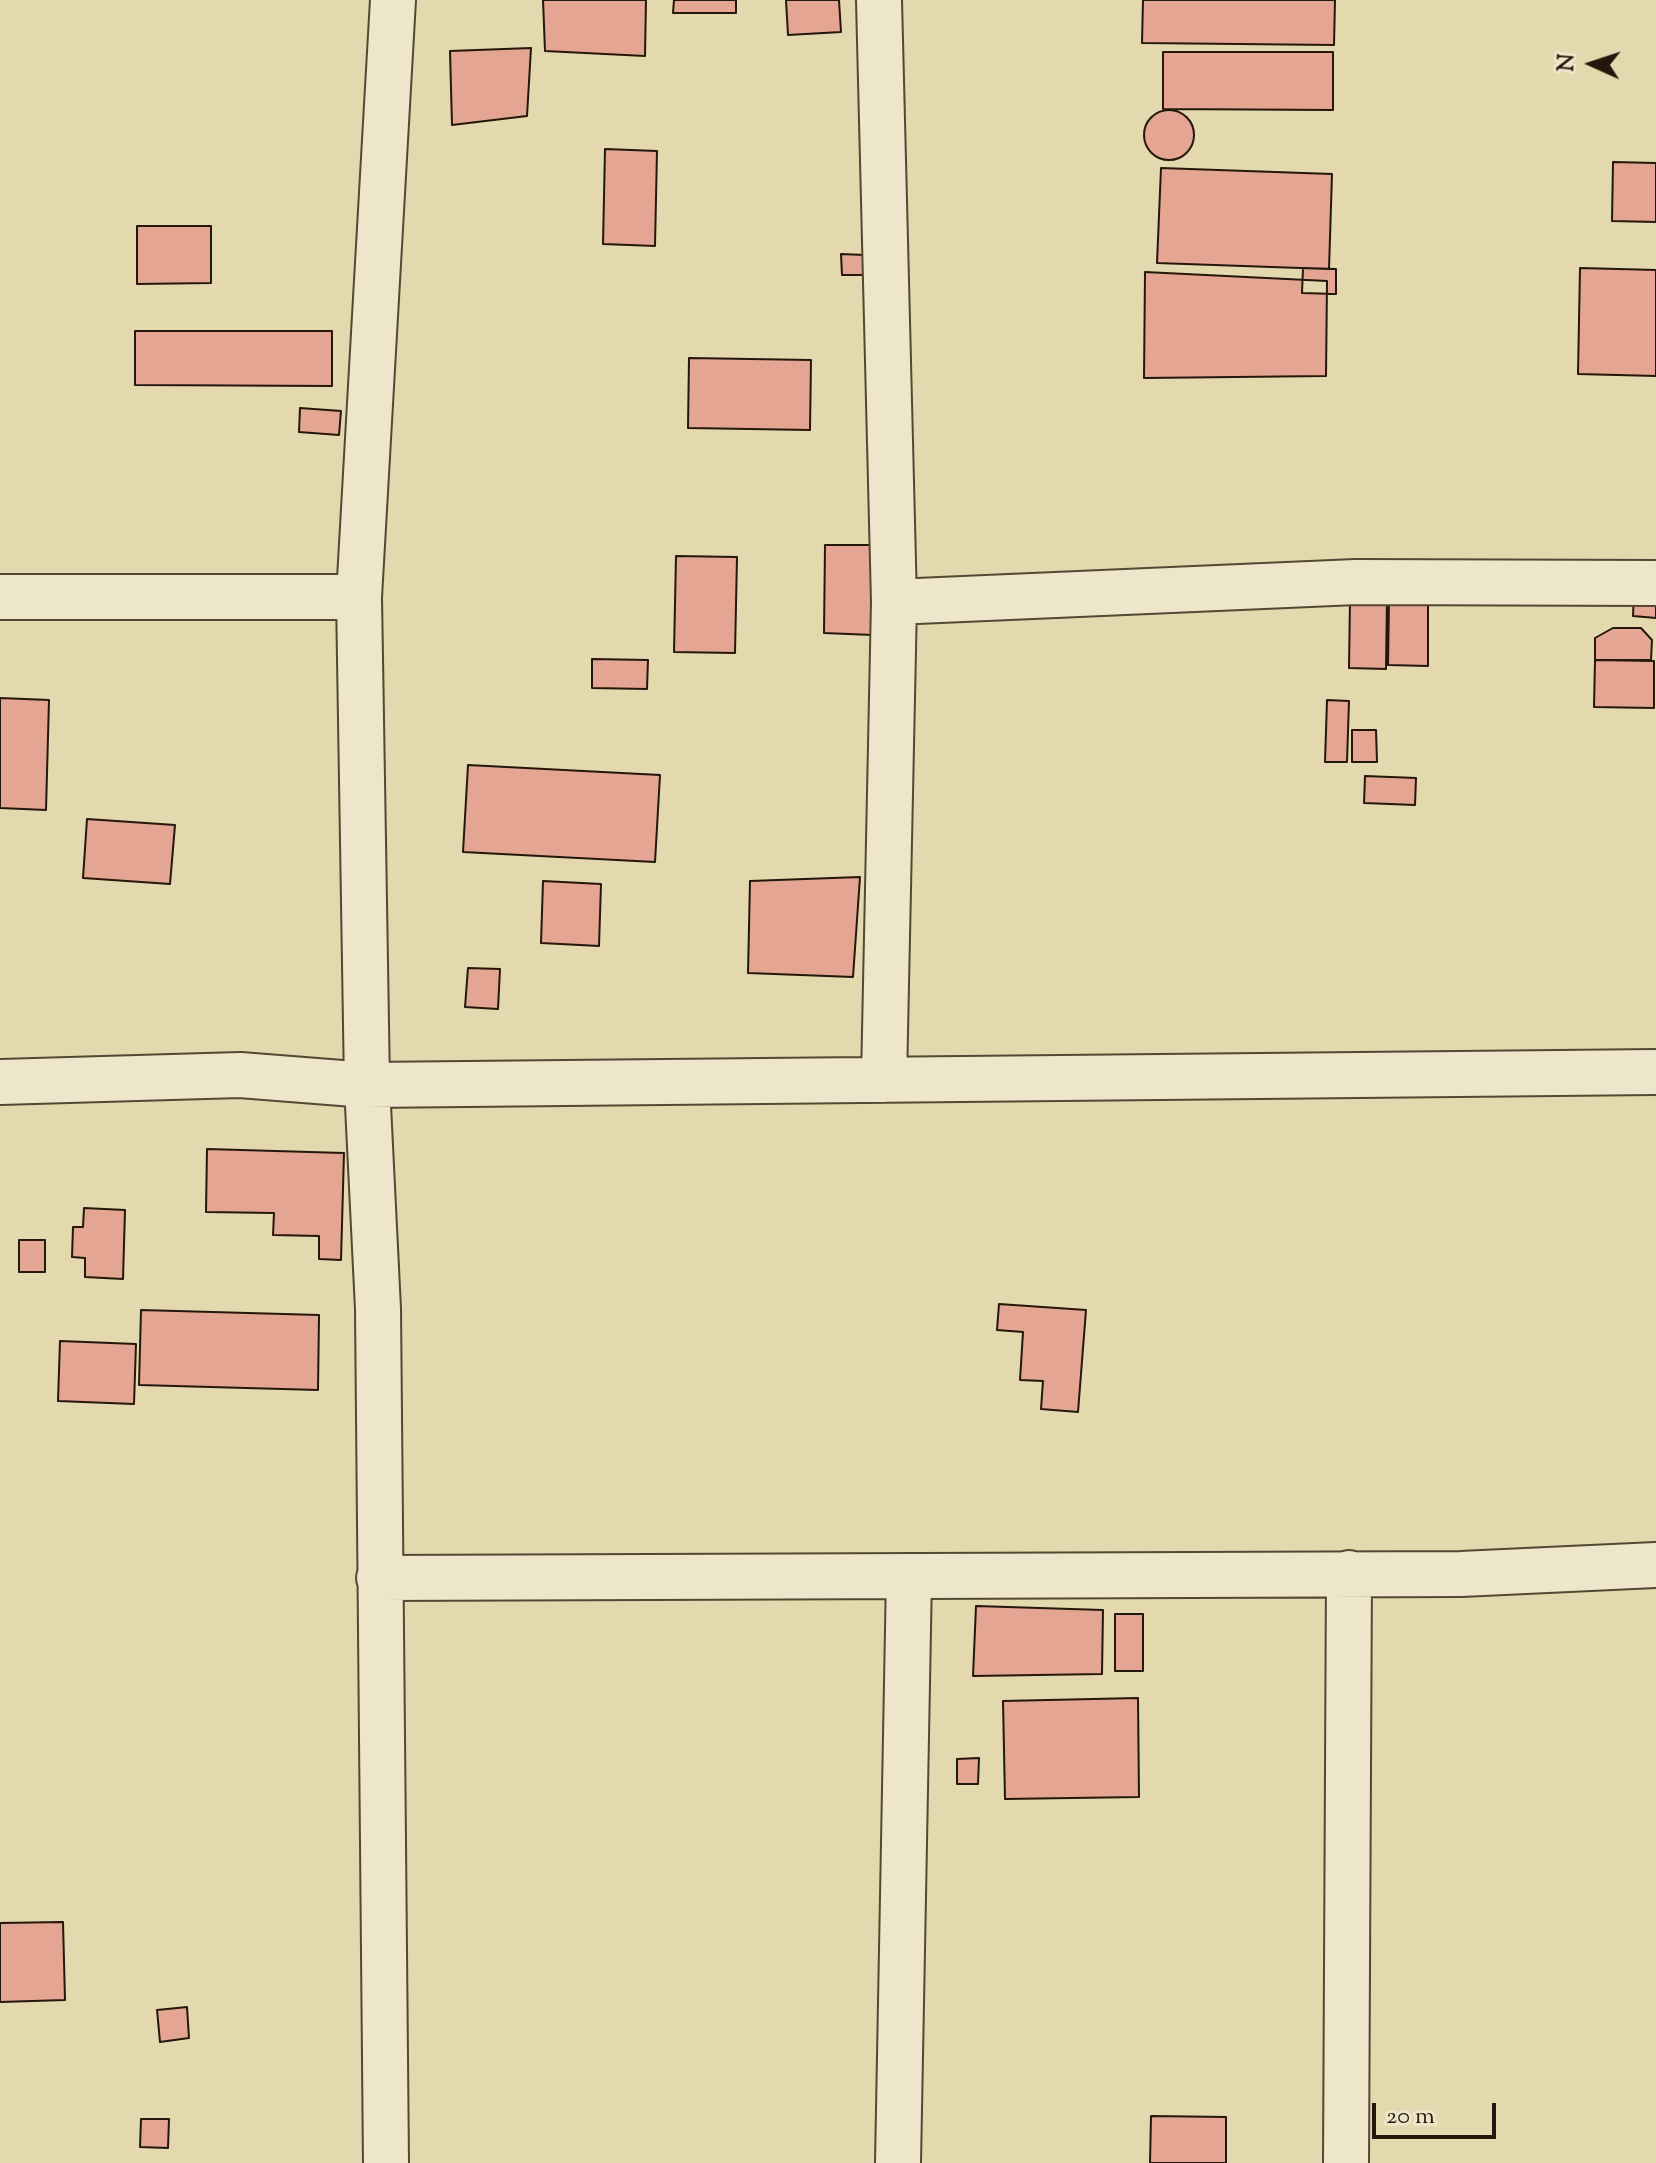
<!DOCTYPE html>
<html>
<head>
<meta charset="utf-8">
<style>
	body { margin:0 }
	#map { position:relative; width:1656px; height:2163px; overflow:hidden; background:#e4d8ae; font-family:"Sorts Mill Goudy",serif }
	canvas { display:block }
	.north { position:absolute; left:1552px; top:24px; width:80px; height:80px; -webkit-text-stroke:6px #ede6ca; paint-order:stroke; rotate:273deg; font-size:22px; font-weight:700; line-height:32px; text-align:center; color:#24170b }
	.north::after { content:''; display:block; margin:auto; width:28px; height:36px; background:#24170b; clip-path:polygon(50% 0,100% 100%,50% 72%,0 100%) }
	.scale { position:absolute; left:1372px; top:2103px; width:124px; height:36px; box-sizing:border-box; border:4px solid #24170b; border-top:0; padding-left:10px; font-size:24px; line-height:28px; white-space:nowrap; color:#24170b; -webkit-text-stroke:6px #ede6ca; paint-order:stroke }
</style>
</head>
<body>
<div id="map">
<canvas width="1656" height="2163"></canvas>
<div class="north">N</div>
<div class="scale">20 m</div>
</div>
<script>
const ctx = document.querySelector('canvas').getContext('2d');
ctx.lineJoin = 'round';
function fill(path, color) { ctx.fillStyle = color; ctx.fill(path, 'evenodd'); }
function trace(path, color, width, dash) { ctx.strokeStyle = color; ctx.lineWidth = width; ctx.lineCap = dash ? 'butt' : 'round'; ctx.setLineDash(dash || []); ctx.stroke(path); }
const building = new Path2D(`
	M 543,0 L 646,0 L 645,56 L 545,51 Z
	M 674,0 L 736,0 L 736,13 L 673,13 Z
	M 786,0 L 839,0 L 841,32 L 788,35 Z
	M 1143,0 L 1335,0 L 1334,45 L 1142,43 Z
	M 531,48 L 527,116 L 452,125 L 450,51 Z
	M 1163,52 L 1333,52 L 1333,110 L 1163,109 Z
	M1144 135a25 25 0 1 1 50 0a25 25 0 1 1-50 0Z
	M 605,149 L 657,151 L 655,246 L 603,244 Z
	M 1613,162 L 1656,163 L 1656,222 L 1612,221 Z
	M 1161,168 L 1332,174 L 1329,269 L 1157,263 Z
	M 137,226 L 211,226 L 211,283 L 137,284 Z
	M 841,254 L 865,255 L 865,275 L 842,275 Z
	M 1303,268 L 1336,269 L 1336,294 L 1302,293 Z
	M 1580,268 L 1656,270 L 1656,376 L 1578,374 Z
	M 1145,272 L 1327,281 L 1326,376 L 1144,378 Z
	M 135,331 L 332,331 L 332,386 L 135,385 Z
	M 689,358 L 811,360 L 810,430 L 688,428 Z
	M 300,408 L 341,411 L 339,435 L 299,432 Z
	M 825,545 L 875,545 L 873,635 L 824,633 Z
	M 676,556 L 737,557 L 735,653 L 674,652 Z
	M 1634,592 L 1656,594 L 1656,618 L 1633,616 Z
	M 1389,597 L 1428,597 L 1428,666 L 1388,665 Z
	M 1350,600 L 1387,600 L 1386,669 L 1349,668 Z
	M 1613,628 L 1641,628 L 1652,640 L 1651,660 L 1595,660 L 1595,638 Z
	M 592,659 L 648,660 L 647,689 L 592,688 Z
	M 1595,660 L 1654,661 L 1654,708 L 1594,707 Z
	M 0,698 L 49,700 L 46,810 L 0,808 Z
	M 1327,700 L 1349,701 L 1347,762 L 1325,762 Z
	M 1352,730 L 1376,730 L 1377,762 L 1352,762 Z
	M 468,765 L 660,775 L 655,862 L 463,852 Z
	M 1365,776 L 1416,778 L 1415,805 L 1364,803 Z
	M 87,819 L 175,825 L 170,884 L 83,878 Z
	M 860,877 L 853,977 L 748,973 L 750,881 Z
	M 543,881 L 601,884 L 599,946 L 541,943 Z
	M 468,968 L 500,969 L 498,1009 L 465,1007 Z
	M 207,1149 L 344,1153 L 341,1260 L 319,1259 L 319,1236 L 273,1235 L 274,1213 L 206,1212 Z
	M 84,1208 L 125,1210 L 123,1279 L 85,1277 L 85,1258 L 72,1257 L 73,1227 L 83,1227 Z
	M 19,1240 L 45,1240 L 45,1272 L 19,1272 Z
	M 999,1304 L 1086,1310 L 1078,1412 L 1041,1409 L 1043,1381 L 1020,1380 L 1023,1332 L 997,1330 Z
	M 141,1310 L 319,1315 L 318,1390 L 139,1385 Z
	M 60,1341 L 136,1344 L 134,1404 L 58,1401 Z
	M 976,1606 L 1103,1610 L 1102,1674 L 973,1676 Z
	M 1115,1614 L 1143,1614 L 1143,1671 L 1115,1671 Z
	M 1138,1698 L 1139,1797 L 1005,1799 L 1003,1701 Z
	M 979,1758 L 978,1784 L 957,1784 L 957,1759 Z
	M 63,1922 L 65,2000 L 0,2002 L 0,1923 Z
	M 187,2007 L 189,2038 L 160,2042 L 157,2010 Z
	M 1151,2116 L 1226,2117 L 1226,2163 L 1150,2163 Z
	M 141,2119 L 169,2119 L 168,2148 L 140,2147 Z`);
fill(building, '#e4a592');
trace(building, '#24170b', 2);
const minor = new Path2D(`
	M 879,0 L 894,602 L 884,1080
	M 0,597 L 359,597
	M 894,602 L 1356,582 L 1656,583
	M 0,1082 L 240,1075 L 367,1085 L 1656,1072
	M 379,1578 L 1461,1574 L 1656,1565
	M 386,2163 L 378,1309 L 367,1085 L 359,597 L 393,0
	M 898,2163 L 909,1576
	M 1346,2163 L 1349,1573`);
trace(minor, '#544734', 48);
trace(minor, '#ede6ca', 44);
</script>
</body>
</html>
